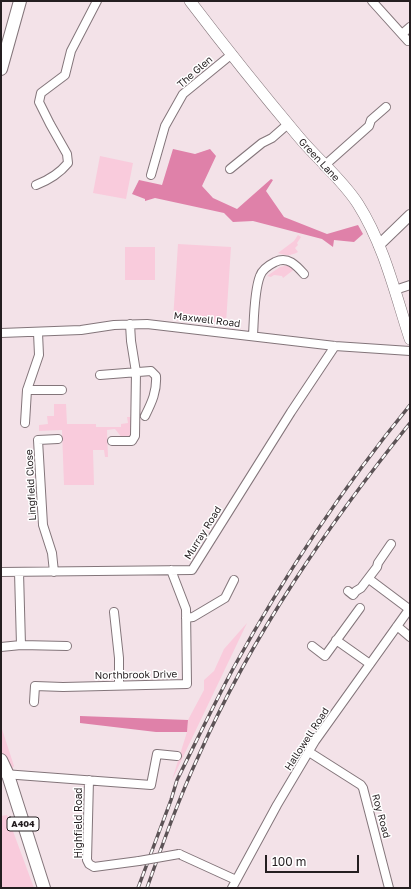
<!DOCTYPE html>
<html>
<head>
<meta charset="utf-8">
<style>
	body { margin:0 }
	#map { position:relative; width:411px; height:889px; overflow:hidden; background:#f3e2e8; font-family:"Golos Text",sans-serif }
	canvas { display:block }
	.frame { position:absolute; inset:0; border:2px solid #241e20; pointer-events:none }
	.scale { position:absolute; left:265px; top:855px; width:94px; height:18px; box-sizing:border-box; border:2px solid #241e20; border-top:0; padding-left:5px; font-size:12px; line-height:14px; white-space:nowrap; color:#241e20; -webkit-text-stroke:3px #fff; paint-order:stroke }
</style>
</head>
<body>
<div id="map">
<canvas width="411" height="889"></canvas>
<div class="frame"></div>
<div class="scale">100 m</div>
</div>
<script>
const ctx = document.querySelector('canvas').getContext('2d');
ctx.lineJoin = 'round';
function fill(path, color) { ctx.fillStyle = color; ctx.fill(path, 'evenodd'); }
function trace(path, color, width, dash) { ctx.strokeStyle = color; ctx.lineWidth = width; ctx.lineCap = dash ? 'butt' : 'round'; ctx.setLineDash(dash || []); ctx.stroke(path); }
function write(font, color, halo, rows, align = 'center') {
  ctx.font = font + ' "Golos Text",sans-serif'; ctx.lineWidth = 3; ctx.setLineDash([]); ctx.textBaseline = 'middle'; ctx.strokeStyle = halo; ctx.fillStyle = color; for (const [text, x, y, turn = 0] of rows) {
    ctx.save(); ctx.translate(x, y); ctx.rotate((+turn || 0) * Math.PI / 180); ctx.textAlign = isNaN(turn) ? turn : align; if (halo) ctx.strokeText(text, 0, 0); ctx.fillText(text, 0, 0); ctx.restore();
  }
}
fill(new Path2D(`
	M 100,156 L 133,163 L 126,199 L 93,193 Z
	M 298,235 L 301,237 L 297,243 L 298,245 L 295,248 L 298,252 C 290,256 287,256 278,253 L 294,241 Z
	M 178,244 L 231,247 L 226,323 L 173,320 Z
	M 125,247 L 155,247 L 155,280 L 125,280 Z
	M 289,265 L 296,268 L 283,278 L 282,276 L 274,275 L 271,277 L 267,276 L 280,267 Z
	M 54,404 L 66,404 L 67,424 L 96,424 L 96,427 L 121,427 L 121,424 L 128,423 L 127,417 L 132,417 L 131,435 L 127,439 L 123,439 L 115,429 L 107,430 L 108,457 L 105,457 L 104,450 L 93,450 L 94,485 L 64,485 L 62,430 L 39,431 L 39,425 L 48,424 L 47,416 L 54,416 Z
	M 247,623 L 172,780 L 187,732 L 188,720 L 204,690 L 204,680 L 214,671 L 224,649 Z
	M 1,726 L 14,766 L 8,775 L 1,760 Z
	M 7,815 L 34,888 L 1,888 L 1,816 Z`), '#f9cbdc');
fill(new Path2D(`
	M 173,149 L 195,154 L 210,149 L 216,156 L 202,186 L 213,198 L 237,209 L 271,179 L 273,180 L 266,191 L 284,217 L 327,234 L 358,225 L 363,234 L 354,242 L 334,240 L 333,247 L 322,239 L 253,221 L 233,222 L 224,213 L 155,198 L 145,201 L 145,199 L 132,194 L 139,180 L 162,185 Z
	M 80,716 L 188,720 L 187,732 L 156,732 L 80,723 Z`), '#df81a9');
const minor = new Path2D(`
	M 372,1 L 408,41
	M 402,34 L 410,27
	M 324,166 L 369,126 L 371,120 L 386,107
	M 230,169 L 262,143 L 272,138 L 288,124
	M 151,175 L 165,126 L 183,94 L 232,54
	M 36,185 C 49,180 59,174 68,163 L 67,154 L 50,124 L 39,102 L 41,93 L 65,75 L 71,51 L 97,1
	M 395,290 L 410,285
	M 1,333 L 81,330 L 114,325 L 147,324 L 335,346 L 410,351
	M 253,336 C 254,319 254,291 260,276 C 262,270 269,265 275,262 C 288,256 296,265 304,274
	M 100,375 L 151,371 L 156,376 C 157,391 152,402 145,416
	M 27,390 L 62,390
	M 25,423 L 27,390 L 39,355 L 38,333
	M 112,441 L 132,441 L 135,436 L 136,372 L 131,341 L 130,324
	M 1,572 L 192,570 L 291,412 L 335,346
	M 19,572 L 21,645
	M 54,572 L 52,553 L 43,525 L 38,440 L 58,439
	M 369,579 L 409,609
	M 348,591 L 353,595 L 356,591 L 361,588 L 377,567 L 378,563 L 391,544
	M 114,612 L 119,658 L 119,685
	M 186,618 L 193,617 L 225,598 L 234,580
	M 397,626 L 410,637
	M 336,640 L 370,664
	M 312,646 L 325,656 L 360,608
	M 1,647 L 21,645 L 67,646
	M 34,702 L 35,686 L 63,687 L 187,684 L 186,609 L 171,570
	M 309,752 L 361,785 L 363,788 L 389,888
	M 4,774 L 151,785 L 157,754 L 177,756
	M 89,780 L 87,860 L 89,864 L 94,867 L 139,861
	M 179,854 L 236,880
	M 232,888 L 277,805 L 315,741 L 410,608`);
const tertiary = new Path2D(`
	M 379,245 L 410,215`);
const secondary = new Path2D(`
	M 190,1 C 225,47 261,92 298,136 C 317,159 342,179 358,204 C 384,245 395,293 410,339`);
const primary = new Path2D(`
	M 1,69 L 20,1
	M 1,760 L 8,775 L 44,888`);
trace(minor, '#83757a', 10);
trace(tertiary, '#83757a', 12);
trace(secondary, '#83757a', 12);
trace(primary, '#83757a', 14);
trace(minor, '#fff', 8);
trace(tertiary, '#fff', 10);
trace(secondary, '#fff', 11);
trace(primary, '#fff', 12);
const rail = new Path2D(`
	M 138,888 L 171,800 L 177,780 C 196,742 214,704 234,667 C 285,574 344,486 410,405
	M 147,888 C 163,843 179,798 199,755 C 252,635 328,525 410,423`);
trace(rail, '#5c5356', 3.5);
trace(rail, '#fff', 2, [6]);
const minorBridge = new Path2D(`
	M 139,861 L 179,854`);
trace(minorBridge, '#83757a', 10, []);
trace(minorBridge, '#fff', 8);
for (const [x, y, w] of [
	[23,824,32]
]) { const box = new Path2D(); box.roundRect(x - w / 2, y - 7, w, 14, 3); ctx.fillStyle = '#fff'; ctx.fill(box); trace(box, '#241e20', 1); }
write('bold 9px', '#241e20', null, [
	["A404",23,824]
]);
write('10px', '#241e20', '#fff', [
	["The Glen",195,72,-41],
	["Green Lane",319,160,47],
	["Maxwell Road",207,320,7],
	["Lingfield Close",31,485,-93],
	["Murray Road",203,533,-58],
	["Northbrook Drive",136,675,-1],
	["Hallowell Road",307,739,-57],
	["Roy Road",381,816,75],
	["Highfield Road",79,823,-90]
]);
</script>
</body>
</html>
